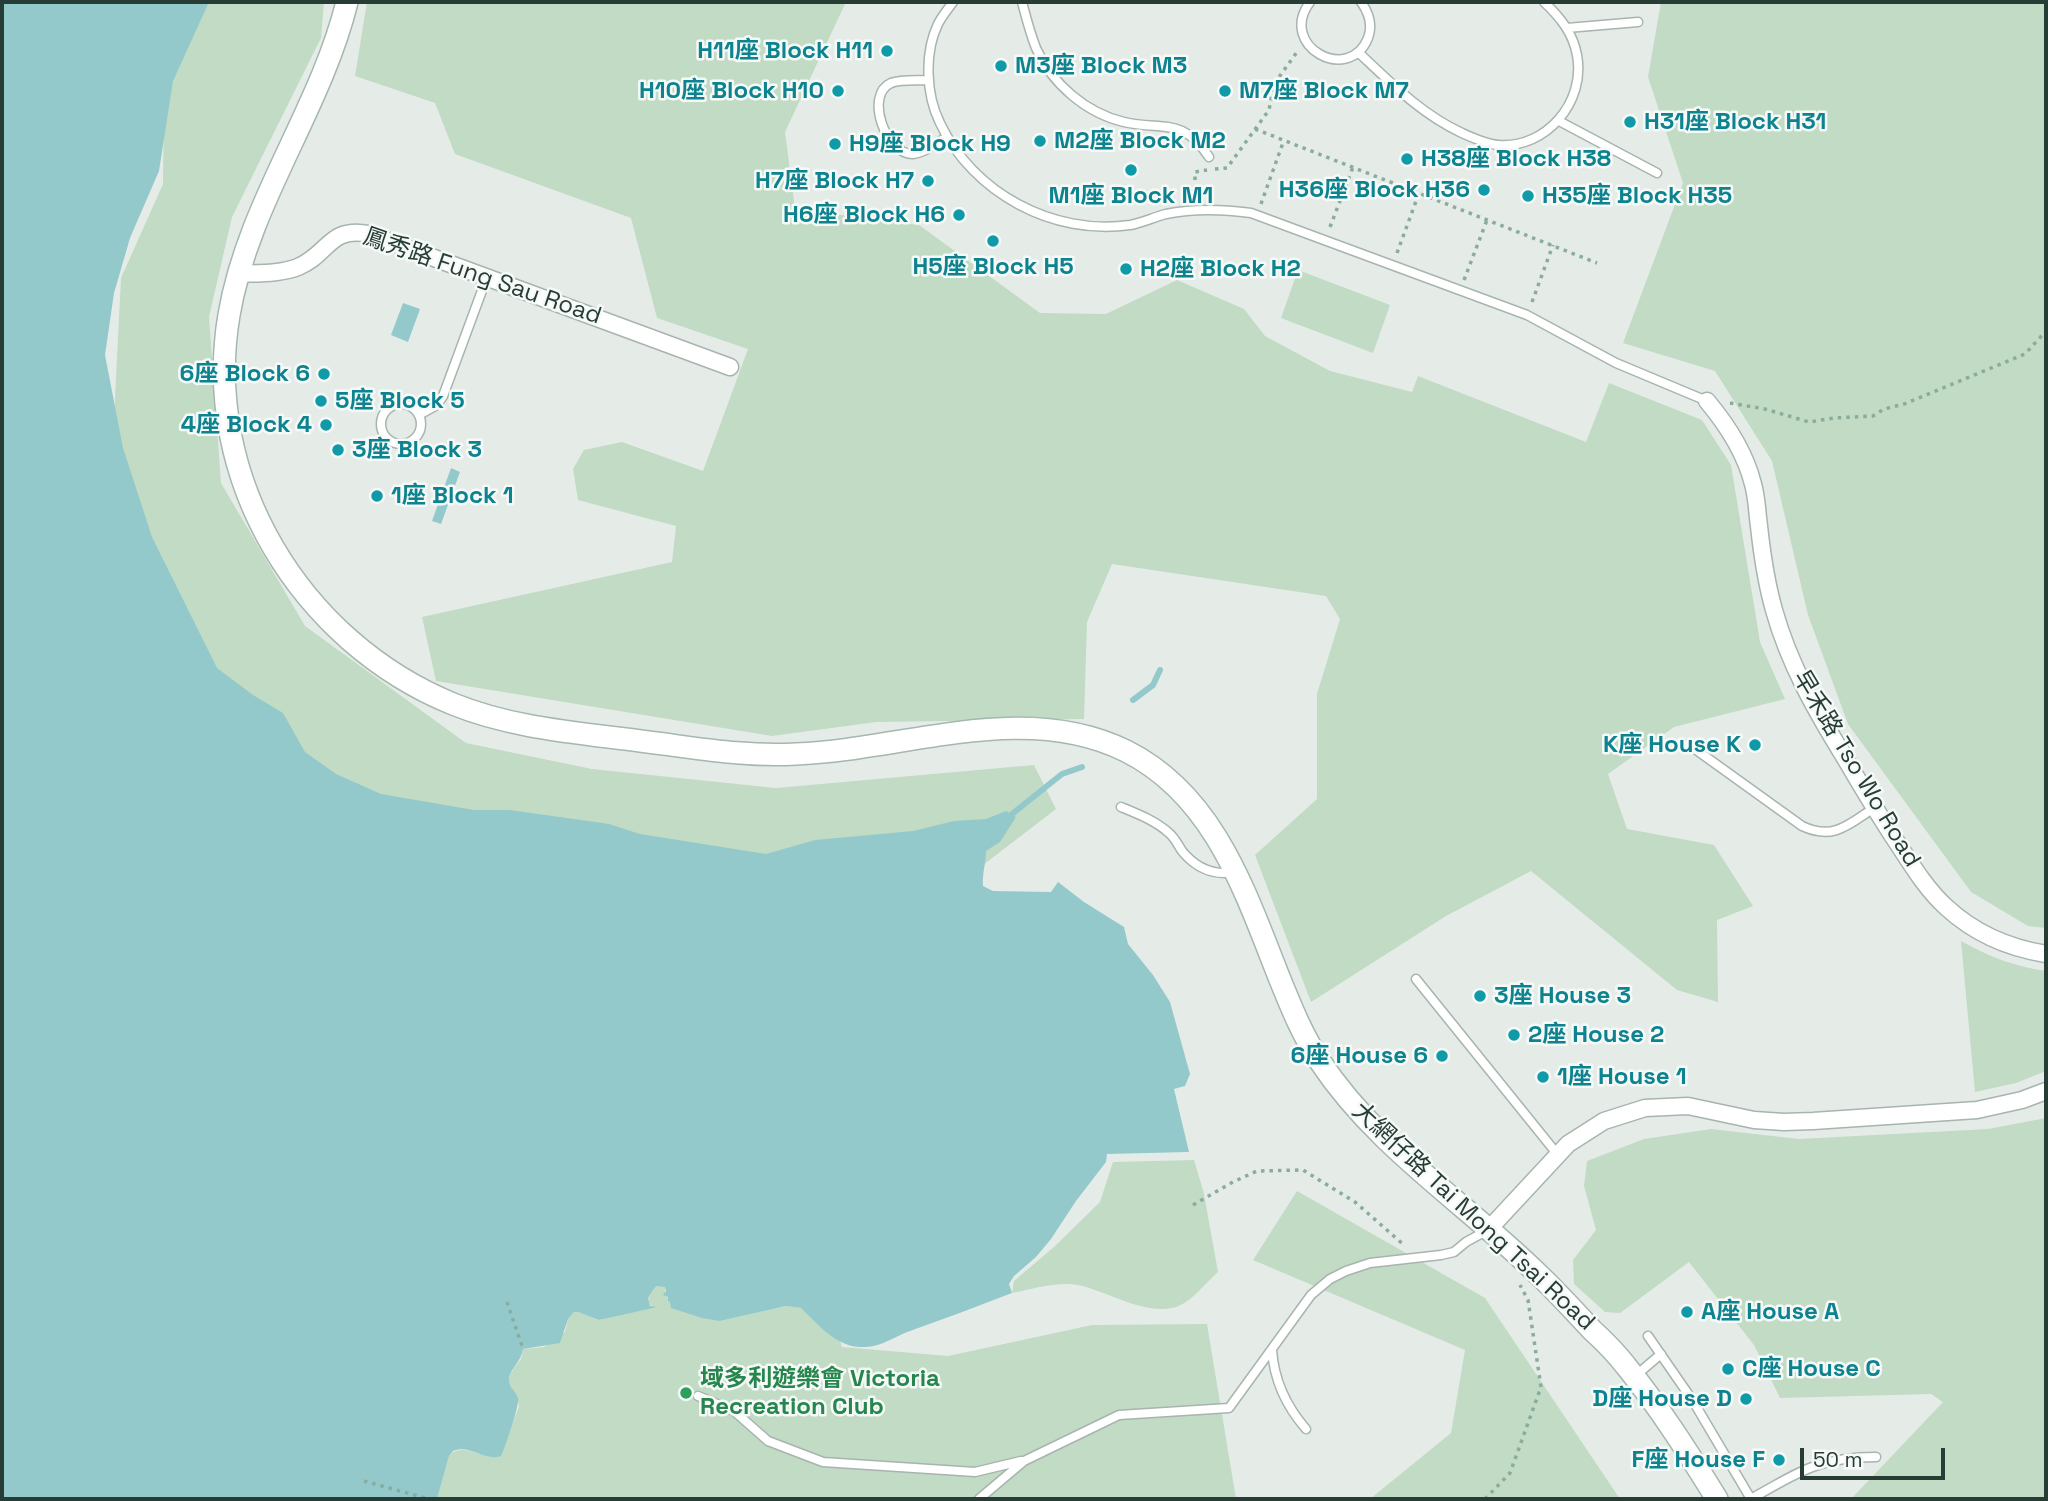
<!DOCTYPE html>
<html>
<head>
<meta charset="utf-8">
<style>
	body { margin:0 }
	#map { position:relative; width:2048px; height:1501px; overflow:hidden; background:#e5ece8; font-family:"Space Grotesk",sans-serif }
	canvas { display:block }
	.frame { position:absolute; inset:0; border:4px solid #263c34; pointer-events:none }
	.scale { position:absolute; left:1800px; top:1448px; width:145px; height:32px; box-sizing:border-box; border:4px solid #263c34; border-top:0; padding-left:9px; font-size:21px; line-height:24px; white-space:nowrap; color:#263c34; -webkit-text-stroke:5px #f5f9f7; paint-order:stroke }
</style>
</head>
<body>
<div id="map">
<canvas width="2048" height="1501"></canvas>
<div class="frame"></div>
<div class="scale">50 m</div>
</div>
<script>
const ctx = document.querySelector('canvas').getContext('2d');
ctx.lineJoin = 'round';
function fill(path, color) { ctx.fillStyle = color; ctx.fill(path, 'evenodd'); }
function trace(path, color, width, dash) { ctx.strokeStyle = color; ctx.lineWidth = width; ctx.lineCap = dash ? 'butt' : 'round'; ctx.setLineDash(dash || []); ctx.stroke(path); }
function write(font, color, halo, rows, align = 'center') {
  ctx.font = font + ' "Space Grotesk","Noto Sans TC",sans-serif'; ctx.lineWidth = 5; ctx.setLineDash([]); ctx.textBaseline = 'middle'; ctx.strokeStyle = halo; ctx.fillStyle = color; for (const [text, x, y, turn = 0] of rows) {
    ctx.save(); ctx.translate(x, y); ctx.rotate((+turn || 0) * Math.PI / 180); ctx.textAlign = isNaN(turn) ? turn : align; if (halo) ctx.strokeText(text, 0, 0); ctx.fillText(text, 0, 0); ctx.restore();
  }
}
fill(new Path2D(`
	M 206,2 L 324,2 L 321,38 L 232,217 L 209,317 L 221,483 L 305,626 L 466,743 L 592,769 L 776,788 L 1034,765 L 1056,809 L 970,875 L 884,880 L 339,807 L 104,540 L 112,457 L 121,278 L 163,184 L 164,94 Z
	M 367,2 L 846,2 L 785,132 L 795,209 L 919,225 L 1040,313 L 1106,314 L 1177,280 L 1244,309 L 1265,336 L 1330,371 L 1412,392 L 1418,376 L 1586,442 L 1609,383 L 1702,420 L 1731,465 L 1760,642 L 1785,699 L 1674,727 L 1608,774 L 1627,829 L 1714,845 L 1753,906 L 1717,920 L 1718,1002 L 1677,990 L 1531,871 L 1446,916 L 1311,1002 L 1255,855 L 1317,799 L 1317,694 L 1340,619 L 1326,596 L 1112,564 L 1087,622 L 1084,719 L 876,722 L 772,736 L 436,681 L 422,617 L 672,562 L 676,526 L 578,500 L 573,469 L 584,450 L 622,442 L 703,471 L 748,349 L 657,318 L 631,218 L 455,154 L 435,103 L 355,76 Z
	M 1661,2 L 2046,2 L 2046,928 L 2028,926 L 1971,892 L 1848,724 L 1808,615 L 1772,461 L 1715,371 L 1623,343 L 1683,183 L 1648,77 Z
	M 1298,270 L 1390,305 L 1373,353 L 1281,318 Z
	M 1961,941 C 1990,957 2013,966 2046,971 L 2046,1071 L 2016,1083 L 1975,1092 Z
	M 2046,1118 L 2046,1499 L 1851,1499 L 1943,1402 L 1931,1394 L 1780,1398 L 1754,1345 L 1689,1262 L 1620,1313 L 1605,1312 L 1574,1284 L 1573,1260 L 1596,1230 L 1584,1186 L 1587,1161 L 1644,1139 L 1711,1129 L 1799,1139 L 1988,1129 Z
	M 1194,1160 L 1204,1194 L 1218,1272 C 1204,1284 1190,1305 1172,1308 C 1144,1314 1110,1293 1082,1286 C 1060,1280 1034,1289 1012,1293 L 1014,1281 L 1055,1246 L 1100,1202 L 1113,1162 Z
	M 1297,1191 L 1485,1298 L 1620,1499 L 1370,1499 L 1451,1433 L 1465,1350 L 1253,1260 Z
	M 659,1285 L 665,1287 L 665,1294 L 670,1302 L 720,1321 L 786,1306 L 801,1308 L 818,1325 L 840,1340 L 842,1347 L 948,1356 L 1092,1325 L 1207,1324 L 1236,1499 L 437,1499 L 449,1456 L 453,1452 C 470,1444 485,1462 501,1455 L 519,1406 L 517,1396 L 511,1389 L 508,1382 L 510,1374 L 521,1359 L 523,1349 L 544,1347 L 565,1332 L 568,1319 L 574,1312 L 578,1312 L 599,1320 L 652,1306 L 650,1305 L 648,1299 L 655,1287 Z`), '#c1dbc4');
fill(new Path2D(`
	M 2,2 L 209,2 L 173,81 L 159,171 L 130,238 L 114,293 L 105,355 L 123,448 L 152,537 L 217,668 L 253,695 L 283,713 L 305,752 L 336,774 L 381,794 L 474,810 L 510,810 L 609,824 L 640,834 L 766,854 L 815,840 L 913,831 L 954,821 L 986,819 L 1006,811 L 1016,817 L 1000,842 L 986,851 C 986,863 982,874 983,886 L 993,891 L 1051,892 L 1058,882 L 1084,902 L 1124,927 L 1128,944 L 1153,975 L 1170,1002 L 1190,1074 L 1185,1086 L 1174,1089 L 1189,1152 L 1107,1154 L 1106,1162 L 1076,1201 L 1051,1239 L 1036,1257 L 1014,1276 L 1009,1284 L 1012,1293 C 978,1306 944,1319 910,1331 C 891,1338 881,1348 859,1347 C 836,1346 816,1323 801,1308 L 786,1306 L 720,1321 L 702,1318 L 671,1308 L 670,1302 L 668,1301 L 668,1297 L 663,1295 L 666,1291 L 665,1287 L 656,1286 L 648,1298 L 650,1306 L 657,1307 L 599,1320 L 578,1312 L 574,1312 L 568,1319 L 560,1343 L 523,1349 C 520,1364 511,1368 509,1378 C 508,1387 515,1390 518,1398 C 520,1404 505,1448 501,1456 C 485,1462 470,1444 453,1451 L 449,1456 L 437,1499 L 2,1499 Z
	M 403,303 L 420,309 L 408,342 L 391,335 Z
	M 451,468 L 460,472 L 441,524 L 432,521 Z`), '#94c9cb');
trace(new Path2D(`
	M 1133,700 L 1153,685 L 1160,670
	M 1012,814 L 1062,774 L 1082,767`), '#94c9cb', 6);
const lane = new Path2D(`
	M 953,2 C 948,9 942,16 938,24 C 924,53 926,95 940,123 C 973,193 1053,236 1130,225 C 1142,223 1154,217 1166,214 C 1195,208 1222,209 1251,213 L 1527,315 L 1616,363 L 1707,401
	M 1022,2 C 1026,17 1030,33 1036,48 C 1052,84 1086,113 1124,122 C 1163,131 1182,116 1209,157
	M 1310,2 C 1277,46 1349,85 1368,38 C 1373,25 1369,13 1361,2
	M 1567,28 L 1638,22
	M 1358,52 C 1391,83 1421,114 1462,133 C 1473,138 1486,144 1498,145 C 1546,149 1586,102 1577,55 C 1573,33 1560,17 1544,2
	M 929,80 C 918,81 902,79 891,83 C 864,95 886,155 913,154 C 924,153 937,143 947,137
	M 1559,121 L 1657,173
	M381 424a20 20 0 1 1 40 0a20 20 0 1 1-40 0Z
	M 419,415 L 437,405 L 443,396 L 487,277
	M 1688,744 L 1802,826 C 1834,841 1849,824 1874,808
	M 1121,807 C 1138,814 1156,821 1169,833 C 1175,838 1178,845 1182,851 C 1195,867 1213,876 1235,872
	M 1416,979 L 1558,1155
	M 1648,1336 L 1693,1401 L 1751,1499
	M 1272,1350 C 1274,1380 1286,1406 1306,1429
	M 1634,1377 L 1661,1354
	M 698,1396 L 734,1411 L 768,1441 L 823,1462 L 975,1472 L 1021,1461
	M 979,1499 L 1024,1461 L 1119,1415 L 1229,1408 L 1311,1295 L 1330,1279 L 1346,1271 L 1370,1263 L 1441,1255 L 1454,1252 L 1466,1242 L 1486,1231
	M 1751,1499 C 1798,1472 1820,1457 1876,1457`);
const street = new Path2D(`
	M 238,274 C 258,273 280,274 298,267 C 329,254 329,226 369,234 L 730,367
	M 1707,401 C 1728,426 1745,452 1753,484 C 1757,498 1757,512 1759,526 C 1762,554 1766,582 1774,610 C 1789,664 1816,711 1845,758 C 1860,784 1876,810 1892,835 C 1909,860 1924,887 1946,907 C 1974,933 2009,948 2046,954
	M 1488,1230 L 1568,1144 L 1604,1121 L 1645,1108 L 1688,1106 L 1754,1120 L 1784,1122 L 1813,1121 L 1977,1110 L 2022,1100 L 2046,1091`);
const secondary = new Path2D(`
	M 347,2 C 320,111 248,203 229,315 C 201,479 301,642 453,704 C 514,729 583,733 648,742 C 697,748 746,757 796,754 C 904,750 1023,700 1126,751 C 1216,796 1246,895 1281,982 C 1292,1009 1303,1036 1319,1060 C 1377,1148 1466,1203 1540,1276 C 1558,1293 1575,1312 1592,1330 C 1604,1341 1616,1353 1626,1366 C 1660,1408 1689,1454 1717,1499`);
trace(lane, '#a8b4ae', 11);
trace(street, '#a8b4ae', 19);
trace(secondary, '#a5b7ae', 24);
trace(new Path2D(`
	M 1255,129 L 1597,263
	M 1215,169 L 1227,168 L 1269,110 L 1274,84 L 1297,52
	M 1195,197 L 1195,172 L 1207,170
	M 1261,204 L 1284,140
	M 1330,227 L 1353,167
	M 1397,253 L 1419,193
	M 1464,280 L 1487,220
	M 1532,302 L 1553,245
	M 1730,403 L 1765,409 L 1809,422 L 1834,418 L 1873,416 L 1884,409 L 1904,404 L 2025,354 L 2046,331
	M 1193,1205 L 1233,1182 L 1257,1171 L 1303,1170 L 1355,1202 L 1404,1245
	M 507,1302 L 523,1349
	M 364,1481 L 429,1499
	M 1485,1499 L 1510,1473 L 1541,1387 L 1528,1300 L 1520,1285`), '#89ac9d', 3.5, [3.5, 5]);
trace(lane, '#fff', 8);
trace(street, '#fff', 16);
trace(secondary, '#fff', 21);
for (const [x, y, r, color] of [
	[887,51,7,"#0f9aa8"],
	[1001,66,7,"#0f9aa8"],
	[838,91,7,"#0f9aa8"],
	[1225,91,7,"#0f9aa8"],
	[1630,122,7,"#0f9aa8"],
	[1040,141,7,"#0f9aa8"],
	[835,144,7,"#0f9aa8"],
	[1407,159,7,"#0f9aa8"],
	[1131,170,7,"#0f9aa8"],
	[928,181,7,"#0f9aa8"],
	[1484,190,7,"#0f9aa8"],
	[1528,196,7,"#0f9aa8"],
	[959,215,7,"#0f9aa8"],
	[993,241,7,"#0f9aa8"],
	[1126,269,7,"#0f9aa8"],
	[324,374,7,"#0f9aa8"],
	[321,401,7,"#0f9aa8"],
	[326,425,7,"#0f9aa8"],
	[338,450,7,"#0f9aa8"],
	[377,496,7,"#0f9aa8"],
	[1755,745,7,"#0f9aa8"],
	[1480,996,7,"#0f9aa8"],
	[1514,1035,7,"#0f9aa8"],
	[1442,1056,7,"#0f9aa8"],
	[1543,1077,7,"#0f9aa8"],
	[1687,1312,7,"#0f9aa8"],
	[1728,1369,7,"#0f9aa8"],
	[686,1393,7,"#2e9e5b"],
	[1746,1399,7,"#0f9aa8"],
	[1779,1460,7,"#0f9aa8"]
]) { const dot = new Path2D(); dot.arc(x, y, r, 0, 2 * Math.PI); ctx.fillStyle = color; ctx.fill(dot); trace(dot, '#f5f9f7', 2.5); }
write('bold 24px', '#0d838f', '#f5f9f7', [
	["H11座 Block H11",873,51,"right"],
	["M3座 Block M3",1015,66],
	["H10座 Block H10",824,91,"right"],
	["M7座 Block M7",1239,91],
	["H31座 Block H31",1644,122],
	["M2座 Block M2",1054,141],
	["H9座 Block H9",849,144],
	["H38座 Block H38",1421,159],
	["H7座 Block H7",914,181,"right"],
	["H36座 Block H36",1470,190,"right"],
	["M1座 Block M1",1131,196,"center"],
	["H35座 Block H35",1542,196],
	["H6座 Block H6",945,215,"right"],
	["H5座 Block H5",993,267,"center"],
	["H2座 Block H2",1140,269],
	["6座 Block 6",310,374,"right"],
	["5座 Block 5",335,401],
	["4座 Block 4",312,425,"right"],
	["3座 Block 3",352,450],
	["1座 Block 1",391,496],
	["K座 House K",1741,745,"right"],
	["3座 House 3",1494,996],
	["2座 House 2",1528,1035],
	["6座 House 6",1428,1056,"right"],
	["1座 House 1",1557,1077],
	["A座 House A",1701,1312],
	["C座 House C",1742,1369],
	["D座 House D",1732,1399,"right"],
	["F座 House F",1765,1460,"right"]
], 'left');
write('24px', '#263c34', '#f5f9f7', [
	["鳳秀路 Fung Sau Road",482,277,19],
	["早禾路 Tso Wo Road",1856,769,59],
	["大網仔路 Tai Mong Tsai Road",1473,1217,43]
]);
write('bold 24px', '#27864d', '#f5f9f7', [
	["域多利遊樂會 Victoria",700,1379],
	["Recreation Club",700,1407]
], 'left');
</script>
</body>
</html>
